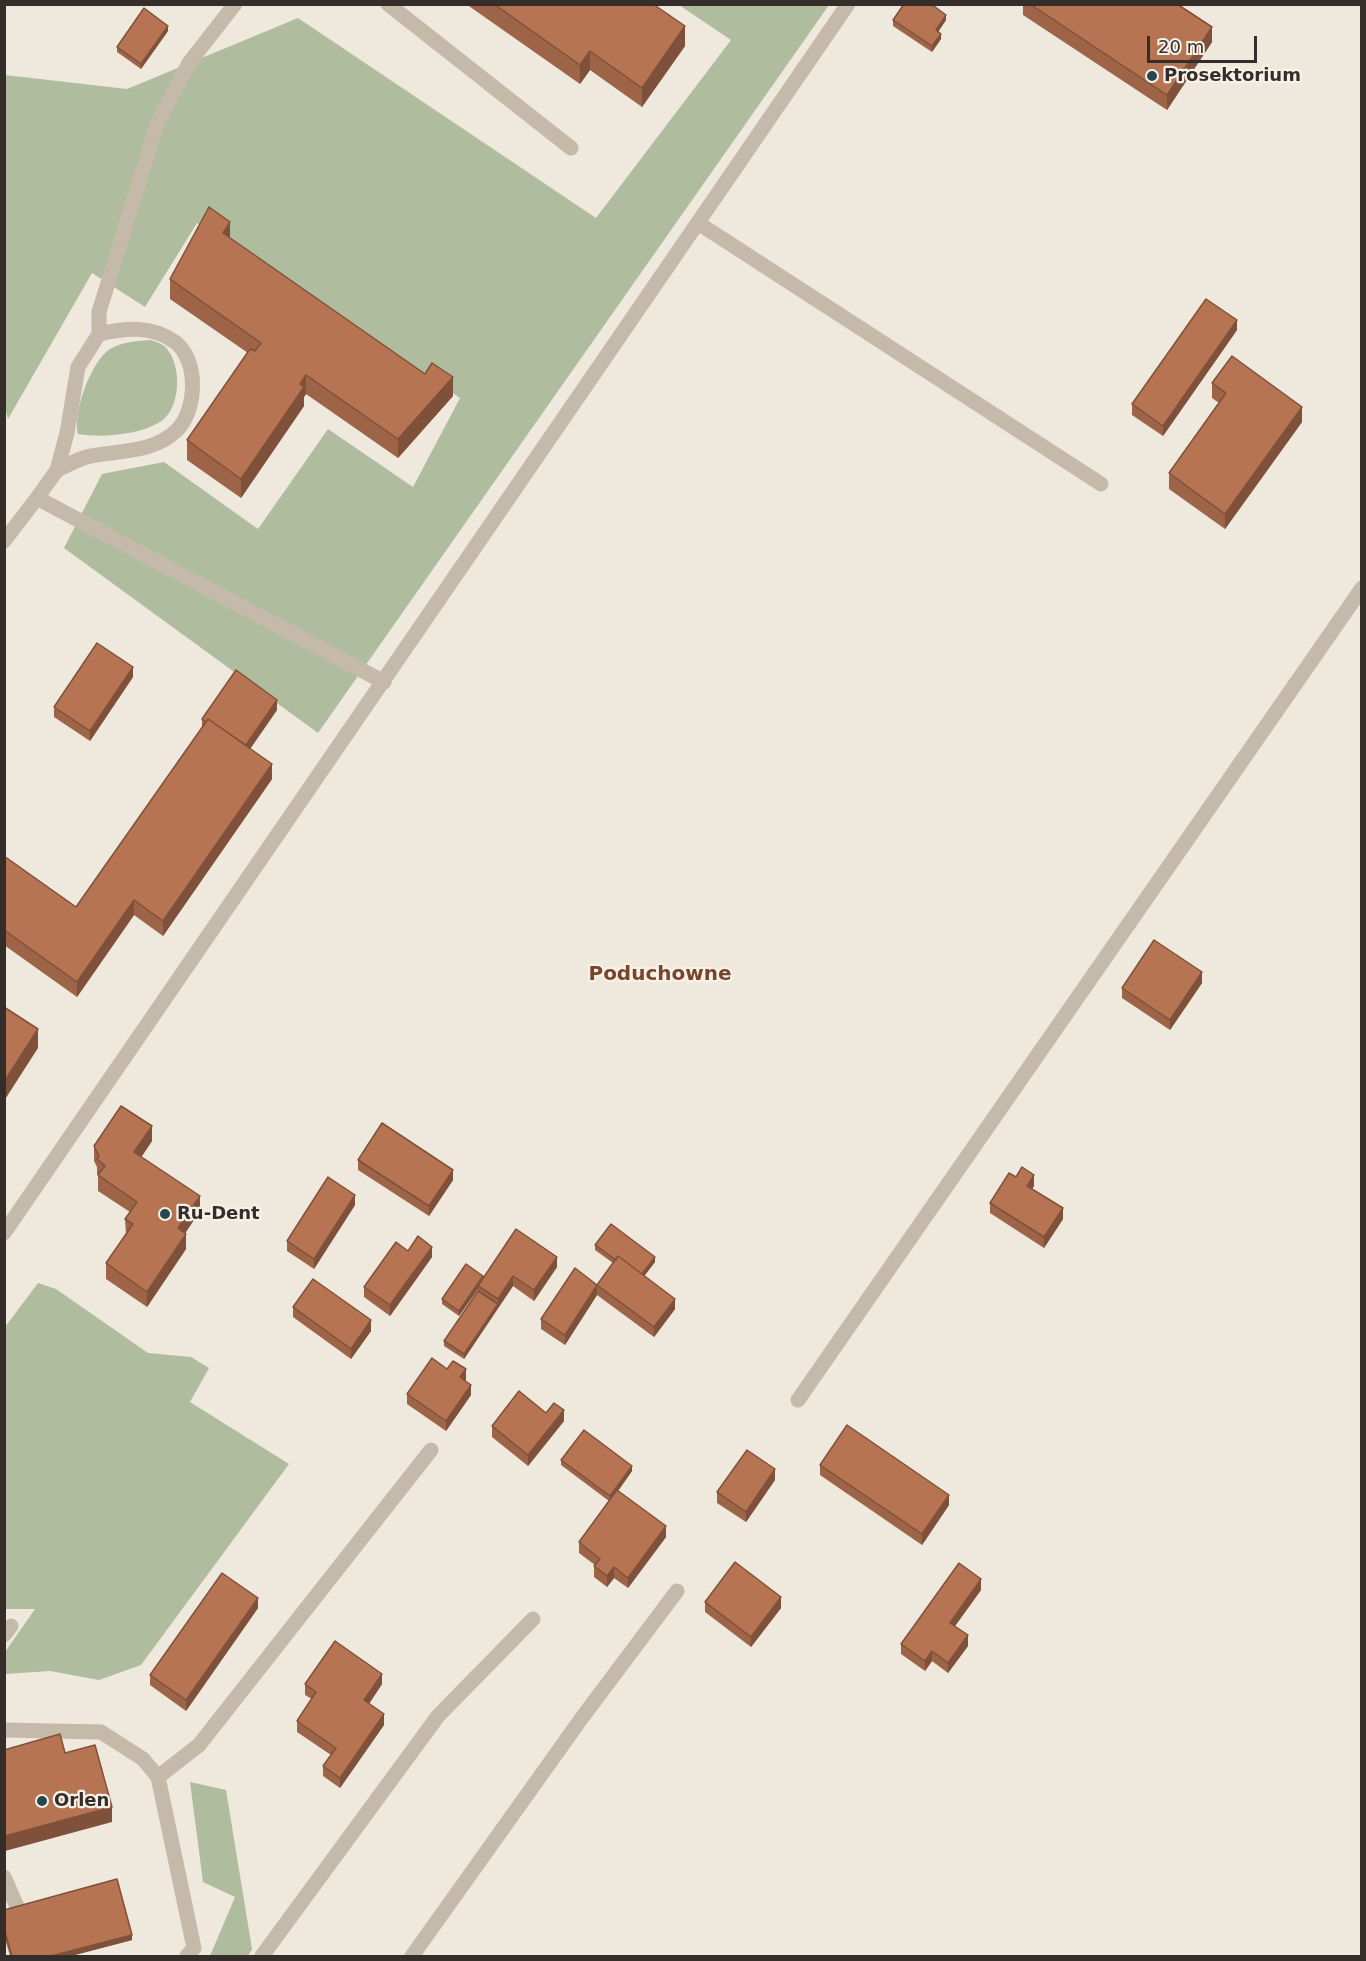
<!DOCTYPE html>
<html>
<head>
<meta charset="utf-8">
<style>
	body { margin:0 }
	#map { position:relative; width:1366px; height:1961px; overflow:hidden; background:#efe8dd; font-family:"DejaVu Sans",sans-serif }
	canvas { display:block }
	.frame { position:absolute; inset:0; border:6px solid #342d29; pointer-events:none }
	.scale { position:absolute; left:1147px; top:36px; width:110px; height:27px; box-sizing:border-box; border:3px solid #342d29; border-top:0; padding-left:8px; font-size:18px; line-height:21px; white-space:nowrap; color:#342d29; -webkit-text-stroke:4px #f7f1e8; paint-order:stroke }
</style>
</head>
<body>
<div id="map">
<canvas width="1366" height="1961"></canvas>
<div class="frame"></div>
<div class="scale">20 m</div>
</div>
<script>
const ctx = document.querySelector('canvas').getContext('2d');
ctx.lineJoin = 'round';
function fill(path, color) { ctx.fillStyle = color; ctx.fill(path, 'evenodd'); }
function trace(path, color, width, dash) { ctx.strokeStyle = color; ctx.lineWidth = width; ctx.lineCap = dash ? 'butt' : 'round'; ctx.setLineDash(dash || []); ctx.stroke(path); }
function write(font, color, halo, rows, align = 'center') {
  ctx.font = font + ' "DejaVu Sans",sans-serif'; ctx.lineWidth = 4.5; ctx.setLineDash([]); ctx.textBaseline = 'middle'; ctx.strokeStyle = halo; ctx.fillStyle = color; for (const [text, x, y, turn = 0] of rows) {
    ctx.save(); ctx.translate(x, y); ctx.rotate((+turn || 0) * Math.PI / 180); ctx.textAlign = isNaN(turn) ? turn : align; if (halo) ctx.strokeText(text, 0, 0); ctx.fillText(text, 0, 0); ctx.restore();
  }
}
fill(new Path2D(`
	M 679,5 L 829,5 L 318,733 L 64,548 L 102,474 L 164,462 L 258,529 L 328,429 L 413,487 L 460,398 L 197,223 L 145,307 L 92,273 L 8,419 L 5,408 L 5,75 L 127,89 L 298,18 L 596,218 L 731,40 Z
	M 151,340 C 156,342 164,344 167,349 C 182,366 181,409 160,422 C 138,435 103,438 78,434 C 72,414 91,361 110,349 C 122,342 136,341 151,340 Z
	M 38,1283 L 56,1289 L 148,1353 L 191,1357 L 209,1368 L 190,1402 L 289,1464 L 141,1665 L 99,1680 L 50,1671 L 5,1674 L 5,1652 L 35,1609 L 5,1609 L 5,1327 Z
	M 190,1782 L 226,1790 L 252,1949 L 248,1956 L 210,1956 L 235,1897 L 203,1882 Z`), '#afbc9e');
trace(new Path2D(`
	M 388,4 L 571,148
	M 698,223 L 1101,484
	M 99,334 L 99,312 L 157,124 L 189,63 L 235,4
	M 57,470 C 68,465 79,458 91,456 C 121,450 154,453 177,430 C 197,410 199,360 175,342 C 152,325 125,328 99,334 L 78,367 L 67,433 L 57,470 L 37,498 L 384,682
	M 4,541 L 37,498
	M 798,1400 L 1362,588
	M 4,1635 L 11,1626
	M 4,1730 L 101,1732 L 143,1759 L 158,1777 L 194,1948 L 187,1956
	M 158,1777 L 199,1745 L 431,1450
	M 4,1877 L 19,1911
	M 262,1956 L 438,1716 L 533,1619
	M 412,1956 L 581,1719 L 677,1591`), '#c5b9aa', 15);
trace(new Path2D(`
	M 4,1233 L 848,4`), '#c5b9aa', 15);
fill(new Path2D(`
	M 466,4 L 653,4 L 685,46 L 642,107 L 590,70 L 580,84 Z
	M 1023,4 L 1177,4 L 1212,42 L 1167,110 L 1023,15 Z
	M 893,20 L 946,20 L 938,32 L 941,39 L 932,52 L 893,26 Z
	M 168,31 L 141,69 L 117,52 L 117,47 Z
	M 230,238 L 453,396 L 398,458 L 306,394 L 304,397 L 304,406 L 241,498 L 187,460 L 187,440 L 248,353 L 170,299 L 170,279 Z
	M 1237,330 L 1163,436 L 1132,415 L 1132,404 Z
	M 1212,383 L 1302,422 L 1225,529 L 1169,489 L 1169,473 L 1219,403 L 1212,398 Z
	M 133,677 L 90,741 L 54,717 L 54,707 Z
	M 277,710 L 250,749 L 272,779 L 163,936 L 134,915 L 77,997 L 4,945 L 4,856 L 76,907 L 202,728 L 202,719 Z
	M 1202,983 L 1170,1030 L 1122,998 L 1122,988 Z
	M 152,1141 L 141,1157 L 200,1211 L 185,1233 L 186,1249 L 147,1307 L 106,1279 L 106,1263 L 126,1235 L 125,1219 L 130,1212 L 98,1191 L 98,1175 L 97,1174 L 97,1167 L 94,1161 L 94,1146 Z
	M 358,1160 L 453,1180 L 429,1216 L 358,1170 Z
	M 1034,1186 L 1032,1189 L 1063,1219 L 1044,1248 L 990,1213 L 990,1203 Z
	M 355,1205 L 314,1269 L 287,1251 L 287,1241 Z
	M 595,1245 L 655,1262 L 644,1276 L 675,1309 L 654,1337 L 597,1295 L 565,1345 L 541,1329 L 541,1319 L 597,1285 L 613,1263 L 595,1250 Z
	M 408,1251 L 432,1257 L 390,1316 L 364,1297 L 364,1287 Z
	M 557,1267 L 534,1301 L 513,1286 L 464,1359 L 444,1346 L 444,1341 L 478,1291 L 478,1289 L 459,1316 L 442,1304 L 442,1299 L 483,1278 Z
	M 293,1307 L 371,1331 L 351,1359 L 293,1317 Z
	M 447,1369 L 466,1380 L 465,1381 L 471,1395 L 446,1431 L 407,1404 L 407,1394 Z
	M 546,1413 L 564,1421 L 528,1466 L 492,1437 L 492,1426 Z
	M 561,1460 L 632,1471 L 618,1491 L 666,1537 L 628,1588 L 614,1578 L 607,1587 L 594,1577 L 594,1566 L 595,1565 L 579,1553 L 579,1542 L 609,1501 L 561,1465 Z
	M 820,1465 L 949,1505 L 922,1545 L 820,1475 Z
	M 775,1480 L 746,1522 L 717,1503 L 717,1492 Z
	M 981,1590 L 955,1626 L 968,1646 L 948,1673 L 932,1661 L 925,1671 L 901,1654 L 901,1644 Z
	M 705,1602 L 781,1608 L 751,1647 L 705,1612 Z
	M 258,1608 L 186,1711 L 150,1685 L 150,1675 Z
	M 305,1684 L 382,1684 L 369,1704 L 384,1725 L 340,1788 L 323,1776 L 323,1766 L 331,1755 L 297,1732 L 297,1721 L 312,1699 L 305,1695 Z
	M 4,1910 L 132,1940 L 71,1956 L 10,1956 L 4,1935 Z`), '#9d6447');
fill(new Path2D(`
	M 946,15 L 946,20 L 936,35 L 936,30 Z
	M 168,26 L 168,31 L 141,69 L 141,64 Z
	M 685,26 L 685,46 L 642,107 L 642,88 Z
	M 1212,27 L 1212,42 L 1167,110 L 1167,95 Z
	M 941,34 L 941,39 L 932,52 L 932,46 Z
	M 590,51 L 590,70 L 580,84 L 580,65 Z
	M 230,222 L 230,241 L 223,233 Z
	M 1237,320 L 1237,330 L 1163,436 L 1163,426 Z
	M 306,375 L 306,394 L 304,397 L 304,406 L 241,498 L 241,479 Z
	M 453,377 L 453,396 L 398,458 L 398,439 Z
	M 1302,407 L 1302,422 L 1225,529 L 1225,514 Z
	M 133,667 L 133,677 L 90,741 L 90,731 Z
	M 277,700 L 277,710 L 243,759 L 243,749 Z
	M 272,764 L 272,779 L 163,936 L 163,921 Z
	M 134,900 L 134,915 L 77,997 L 77,982 Z
	M 1202,972 L 1202,983 L 1170,1030 L 1170,1020 Z
	M 38,1029 L 38,1048 L 4,1101 L 4,1082 Z
	M 152,1126 L 152,1141 L 134,1168 L 134,1152 Z
	M 453,1170 L 453,1180 L 429,1216 L 429,1206 Z
	M 1034,1175 L 1034,1186 L 1027,1196 L 1027,1186 Z
	M 355,1195 L 355,1205 L 314,1269 L 314,1259 Z
	M 200,1196 L 200,1211 L 178,1244 L 178,1228 Z
	M 1063,1208 L 1063,1219 L 1044,1248 L 1044,1237 Z
	M 186,1234 L 186,1249 L 147,1307 L 147,1292 Z
	M 432,1247 L 432,1257 L 390,1316 L 390,1305 Z
	M 557,1257 L 557,1267 L 534,1301 L 534,1290 Z
	M 655,1257 L 655,1262 L 639,1283 L 639,1278 Z
	M 483,1276 L 483,1281 L 478,1286 L 478,1289 L 459,1316 L 459,1311 Z
	M 513,1276 L 513,1286 L 464,1359 L 464,1354 L 498,1304 L 498,1299 Z
	M 597,1285 L 597,1295 L 565,1345 L 565,1335 Z
	M 675,1299 L 675,1309 L 654,1337 L 654,1327 Z
	M 371,1320 L 371,1331 L 351,1359 L 351,1349 Z
	M 466,1369 L 466,1380 L 460,1388 L 460,1377 Z
	M 471,1385 L 471,1395 L 446,1431 L 446,1421 Z
	M 564,1410 L 564,1421 L 528,1466 L 528,1455 Z
	M 632,1466 L 632,1471 L 610,1502 L 610,1496 Z
	M 775,1469 L 775,1480 L 746,1522 L 746,1512 Z
	M 949,1495 L 949,1505 L 922,1545 L 922,1534 Z
	M 666,1526 L 666,1537 L 628,1588 L 628,1578 Z
	M 614,1567 L 614,1578 L 607,1587 L 607,1576 Z
	M 981,1579 L 981,1590 L 950,1633 L 950,1623 Z
	M 781,1597 L 781,1608 L 751,1647 L 751,1637 Z
	M 258,1598 L 258,1608 L 186,1711 L 186,1700 Z
	M 968,1635 L 968,1646 L 948,1673 L 948,1663 Z
	M 932,1651 L 932,1661 L 925,1671 L 925,1661 Z
	M 382,1674 L 382,1684 L 364,1711 L 364,1700 Z
	M 384,1714 L 384,1725 L 340,1788 L 340,1778 Z
	M 112,1807 L 112,1822 L 5,1851 L 5,1836 Z
	M 132,1935 L 132,1940 L 71,1956 L 51,1956 Z`), '#7f513a');
const building = new Path2D(`
	M 494,4 L 653,4 L 685,26 L 642,88 L 590,51 L 580,65 Z
	M 904,4 L 931,4 L 946,15 L 936,30 L 941,34 L 932,46 L 893,20 Z
	M 1030,4 L 1177,4 L 1212,27 L 1167,95 Z
	M 144,8 L 168,26 L 141,64 L 117,47 Z
	M 209,207 L 230,222 L 223,233 L 425,374 L 432,363 L 453,377 L 398,439 L 306,375 L 300,384 L 304,387 L 241,479 L 187,440 L 250,349 L 255,351 L 261,343 L 170,279 Z
	M 1206,299 L 1237,320 L 1163,426 L 1132,404 Z
	M 1232,356 L 1302,407 L 1225,514 L 1169,473 L 1226,393 L 1212,383 Z
	M 97,643 L 133,667 L 90,731 L 54,707 Z
	M 236,670 L 277,700 L 246,745 L 208,719 L 206,722 L 202,719 Z
	M 208,719 L 272,764 L 163,921 L 134,900 L 77,982 L 4,930 L 4,856 L 76,907 Z
	M 1154,940 L 1202,972 L 1170,1020 L 1122,988 Z
	M 4,1007 L 38,1029 L 4,1082 Z
	M 121,1106 L 152,1126 L 134,1152 L 200,1196 L 178,1228 L 186,1234 L 147,1292 L 106,1263 L 133,1224 L 125,1219 L 137,1202 L 98,1175 L 105,1166 L 97,1159 L 99,1156 L 94,1146 Z
	M 382,1123 L 453,1170 L 429,1206 L 358,1160 Z
	M 1022,1167 L 1034,1175 L 1027,1186 L 1063,1208 L 1044,1237 L 990,1203 L 1009,1173 L 1016,1177 Z
	M 328,1177 L 355,1195 L 314,1259 L 287,1241 Z
	M 611,1224 L 655,1257 L 642,1274 L 618,1256 L 616,1260 L 595,1245 Z
	M 516,1229 L 557,1257 L 534,1290 L 513,1276 L 498,1299 L 478,1286 Z
	M 418,1236 L 432,1247 L 390,1305 L 364,1287 L 396,1242 L 408,1251 Z
	M 618,1256 L 675,1299 L 654,1327 L 597,1285 Z
	M 466,1264 L 483,1276 L 459,1311 L 442,1299 Z
	M 575,1268 L 597,1285 L 565,1335 L 541,1319 Z
	M 313,1279 L 371,1320 L 351,1349 L 293,1307 Z
	M 478,1291 L 498,1304 L 464,1354 L 444,1341 Z
	M 432,1358 L 447,1369 L 453,1361 L 466,1369 L 460,1377 L 471,1385 L 446,1421 L 407,1394 Z
	M 519,1391 L 546,1413 L 554,1403 L 564,1410 L 528,1455 L 492,1426 Z
	M 847,1425 L 949,1495 L 922,1534 L 820,1465 Z
	M 584,1430 L 632,1466 L 610,1496 L 561,1460 Z
	M 747,1450 L 775,1469 L 746,1512 L 717,1492 Z
	M 617,1490 L 666,1526 L 628,1578 L 614,1567 L 607,1576 L 594,1566 L 600,1559 L 579,1542 Z
	M 735,1562 L 781,1597 L 751,1637 L 705,1602 Z
	M 959,1563 L 981,1579 L 950,1623 L 968,1635 L 948,1663 L 932,1651 L 925,1661 L 901,1644 Z
	M 222,1573 L 258,1598 L 186,1700 L 150,1675 Z
	M 335,1641 L 382,1674 L 364,1700 L 384,1714 L 340,1778 L 323,1766 L 336,1748 L 297,1721 L 316,1692 L 305,1684 Z
	M 60,1734 L 65,1753 L 95,1745 L 112,1807 L 5,1836 L 4,1750 Z
	M 117,1879 L 132,1935 L 51,1956 L 12,1956 L 4,1929 L 4,1910 Z`);
fill(building, '#b67453');
trace(building, '#7f513a', 1.5);
for (const [x, y, r, color] of [
	[1152,76,6,"#234950"],
	[165,1214,6,"#234950"],
	[42,1801,6,"#234950"]
]) { const dot = new Path2D(); dot.arc(x, y, r, 0, 2 * Math.PI); ctx.fillStyle = color; ctx.fill(dot); trace(dot, '#f7f1e8', 2); }
write('bold 18px', '#342d29', '#f7f1e8', [
	["Prosektorium",1164,76],
	["Ru-Dent",177,1214],
	["Orlen",54,1801]
], 'left');
write('bold 20px', '#78452c', '#f7f1e8', [
	["Poduchowne",660,975]
]);
</script>
</body>
</html>
